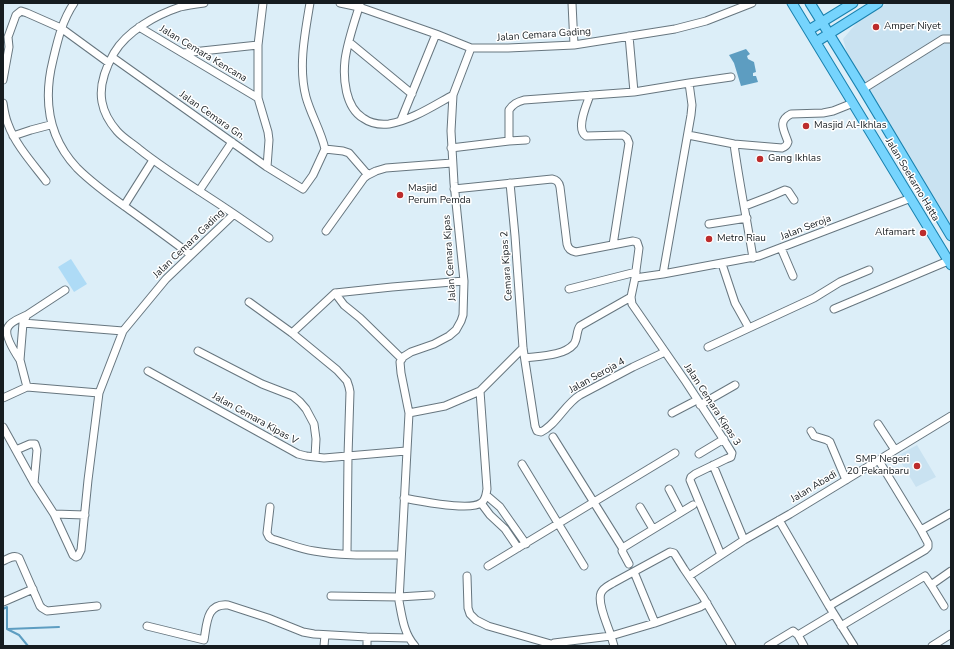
<!DOCTYPE html>
<html>
<head>
<meta charset="utf-8">
<style>
	body { margin:0 }
	#map { position:relative; width:954px; height:649px; overflow:hidden; background:#dceef8; font-family:"Nunito Sans",sans-serif }
	canvas { display:block }
	.frame { position:absolute; inset:0; border:4px solid #161c20; pointer-events:none }
</style>
</head>
<body>
<div id="map">
<canvas width="954" height="649"></canvas>
<div class="frame"></div>
</div>
<script>
const ctx = document.querySelector('canvas').getContext('2d');
ctx.lineJoin = 'round';
function fill(path, color) { ctx.fillStyle = color; ctx.fill(path, 'evenodd'); }
function trace(path, color, width, dash) { ctx.strokeStyle = color; ctx.lineWidth = width; ctx.lineCap = dash ? 'butt' : 'round'; ctx.setLineDash(dash || []); ctx.stroke(path); }
function write(font, color, halo, rows, align = 'center') {
  ctx.font = font + ' "Nunito Sans",sans-serif'; ctx.lineWidth = 3; ctx.setLineDash([]); ctx.textBaseline = 'middle'; ctx.strokeStyle = halo; ctx.fillStyle = color; for (const [text, x, y, turn = 0] of rows) {
    ctx.save(); ctx.translate(x, y); ctx.rotate((+turn || 0) * Math.PI / 180); ctx.textAlign = isNaN(turn) ? turn : align; if (halo) ctx.strokeText(text, 0, 0); ctx.fillText(text, 0, 0); ctx.restore();
  }
}
fill(new Path2D(`
	M 888,3 L 951,3 L 951,230 L 850,64 L 843,39 L 859,20 Z
	M 917,445 L 936,477 L 916,487 L 897,456 Z`), '#c9e2f1');
fill(new Path2D(`
	M 71,259 L 87,284 L 74,292 L 58,267 Z`), '#aedbf6');
fill(new Path2D(`
	M 746,49 L 750,54 L 747,56 L 748,59 L 754,62 L 756,72 L 753,73 L 753,76 L 756,76 L 758,82 L 741,86 L 734,63 L 729,55 Z`), '#5d9dc1');
trace(new Path2D(`
	M 3,609 L 7,607 L 7,629 L 19,635 L 28,646
	M 8,629 L 59,627`), '#5d9dc1', 2);
const minor = new Path2D(`
	M 74,3 C 62,21 58,39 53,60 C 43,100 48,137 77,168 C 92,183 110,196 127,208 C 149,224 170,239 191,255
	M 263,3 L 258,45 L 258,98 L 268,132 L 269,140 L 267,167
	M 340,3 L 359,7 L 436,34 L 471,48 L 508,48 L 574,45 L 675,29 L 706,21 L 752,3
	M 572,3 L 574,45
	M 360,4 C 355,20 347,43 345,60 C 343,78 345,107 363,118 C 370,123 380,125 389,124 C 412,120 433,106 453,95
	M 139,27 L 258,98
	M 629,36 L 634,92
	M 349,42 L 412,94
	M 183,53 L 258,45
	M 112,57 L 267,167 L 303,189 L 313,175 L 325,149 C 321,131 311,115 306,97 C 298,67 305,33 310,3
	M 3,80 L 9,47 L 8,37 L 16,15 L 21,11 L 27,13 L 61,28 L 109,63
	M 863,89 L 943,39 L 951,39
	M 590,95 C 587,104 575,129 586,136 L 623,135 L 627,138 L 629,143 L 613,245
	M 3,103 C 4,110 5,117 8,124 C 15,144 33,164 46,181
	M 401,120 L 436,34
	M 688,135 L 734,144 L 782,148 C 785,147 787,146 788,142 C 784,130 777,121 791,114 L 823,113 L 833,111 L 853,103
	M 13,136 L 31,130 L 50,125 L 52,125
	M 509,141 L 526,140
	M 734,144 C 739,182 747,220 753,258
	M 451,148 L 509,141 L 509,110 C 513,104 517,102 524,100 L 634,92 L 689,83 L 731,77
	M 325,149 L 343,151 L 349,153 L 368,175
	M 510,183 L 515,236 L 523,348 L 535,426 L 537,431 L 541,432 C 556,425 565,404 580,395 L 633,367 L 665,352
	M 454,189 L 552,179 C 557,180 559,182 560,187 L 567,244 C 568,249 571,251 576,252 L 633,241 L 637,242 L 639,248 L 635,278 L 631,297 L 632,304 L 686,382 L 720,434 L 732,453 L 731,457 L 726,459 L 695,474 L 691,477 L 690,480 L 721,555
	M 199,191 L 232,142
	M 124,206 L 153,160
	M 745,206 L 771,196 L 785,190 L 788,191 L 794,200
	M 234,214 L 269,238
	M 709,224 L 747,218
	M 326,231 L 364,178 L 368,175 L 376,171 L 386,168 L 452,163
	M 781,248 L 793,276
	M 663,274 L 691,115 L 692,105 L 689,83
	M 635,278 L 663,274 L 759,256 L 911,198
	M 569,289 L 636,272
	M 335,293 L 344,305 L 360,318 L 402,359
	M 249,302 L 292,333 L 337,370 L 347,381 L 349,387 L 350,392 L 348,456 L 347,554
	M 834,309 L 948,261
	M 25,319 L 27,315 L 65,290
	M 749,328 L 814,298 L 840,282 L 869,270
	M 292,333 L 335,293 L 392,287 L 464,281
	M 708,347 L 749,328 L 735,303 L 722,264
	M 198,351 L 262,384 L 293,396 L 300,402 L 306,409 L 314,424 L 316,439 L 315,457
	M 525,358 C 540,356 564,356 574,344 C 578,338 576,331 580,326 L 631,297
	M 20,360 C 16,354 3,335 8,327 C 11,321 21,318 27,315
	M 148,371 L 298,454 L 306,456 L 324,458 L 406,451
	M 27,387 L 20,360 L 23,323 L 123,331
	M 3,398 L 27,387 L 99,393
	M 700,405 L 735,385
	M 409,413 L 445,406 L 480,391 L 523,348
	M 672,413 L 697,400
	M 878,424 L 895,450
	M 3,427 L 34,483 L 54,514 L 73,555 L 76,557 L 78,556 L 81,550 L 88,480 L 99,393 L 123,331 L 166,279 L 234,214 C 202,192 169,173 139,149 C 132,143 123,138 117,131 C 110,123 104,113 102,102 C 99,86 106,67 114,53 C 127,31 156,15 180,7 C 188,5 196,4 204,3
	M 811,431 L 814,436 L 827,440 L 830,442 L 846,480
	M 553,437 L 623,549
	M 16,450 L 30,444 L 35,444 L 37,450 L 34,483
	M 699,454 L 724,439
	M 522,464 L 584,566
	M 713,465 L 744,540
	M 669,489 L 681,512
	M 486,495 L 500,507 L 526,544
	M 404,498 C 419,501 470,511 481,503 C 486,500 486,494 487,489 L 480,391
	M 481,503 L 490,515 L 505,529 L 518,548
	M 270,507 L 267,533 L 269,537 L 272,539 C 286,543 300,549 314,551 C 342,556 372,555 401,555
	M 640,507 L 653,529
	M 54,514 L 85,515
	M 779,520 L 829,606 L 854,646
	M 921,530 L 951,513
	M 3,561 C 8,559 14,554 19,558 L 40,606 L 42,608 L 47,611 L 97,606
	M 629,564 L 622,551 L 624,547 L 693,505
	M 488,566 L 675,453
	M 634,572 L 655,623
	M 467,576 L 468,608 L 470,614 L 476,620 L 488,626 L 551,644
	M 689,576 L 744,540 L 790,514 L 951,416
	M 931,585 L 951,571
	M 331,596 L 399,597 L 431,595
	M 3,602 L 33,589
	M 829,606 L 925,550 L 928,547 L 928,543 L 921,530 L 879,461
	M 147,626 L 204,640 C 207,624 206,603 228,605 L 268,618 L 303,632 L 314,634 L 367,637 L 409,638
	M 841,626 L 925,576 L 931,585 L 944,606
	M 798,635 L 833,614
	M 324,646 L 325,635
	M 367,646 L 367,637
	M 415,646 C 404,634 402,617 399,601 L 409,413 L 401,373 L 400,362 L 403,357 L 411,352 L 434,344 L 449,336 L 456,330 L 461,321 L 463,315 L 464,281 L 454,183 L 451,131 L 453,95 L 471,48
	M 550,646 L 554,643 L 611,636 C 608,626 597,603 601,593 C 603,588 608,586 613,583 L 670,552 L 674,553 L 684,569 L 703,597 L 732,646
	M 614,646 L 611,636 L 655,623 L 700,607 L 707,603
	M 768,646 L 793,631 L 798,635 L 804,646
	M 932,646 L 951,634`);
const major = new Path2D(`
	M 792,3 L 951,265
	M 810,3 L 863,89 L 951,236
	M 809,30 L 853,3
	M 816,42 L 878,3`);
trace(minor, '#67767f', 9);
trace(major, '#1981ae', 11);
trace(minor, '#fff', 7);
trace(major, '#76d4fd', 9);
for (const [x, y, r, color] of [
	[876,27,4,"#bc2c2c"],
	[806,126,4,"#bc2c2c"],
	[760,159,4,"#bc2c2c"],
	[400,195,4,"#bc2c2c"],
	[923,233,4,"#bc2c2c"],
	[709,239,4,"#bc2c2c"],
	[917,466,4,"#bc2c2c"]
]) { const dot = new Path2D(); dot.arc(x, y, r, 0, 2 * Math.PI); ctx.fillStyle = color; ctx.fill(dot); trace(dot, '#fff', 1.5); }
write('10px', '#161c20', '#fff', [
	["Amper Niyet",884,27],
	["Masjid Al-Ikhlas",814,126],
	["Gang Ikhlas",768,159],
	["Masjid",408,189],
	["Perum Pemda",408,201],
	["Alfamart",915,233,"right"],
	["Metro Riau",717,239],
	["SMP Negeri",909,460,"right"],
	["20 Pekanbaru",909,472,"right"]
], 'left');
write('10px', '#161c20', '#fff', [
	["Jalan Cemara Gading",544,35,-4],
	["Jalan Cemara Kencana",203,54,31],
	["Jalan Cemara Gn.",212,116,35],
	["Jalan Soekarno Hatta",912,180,59],
	["Jalan Seroja",806,228,-21],
	["Jalan Cemara Gading",189,244,-44],
	["Jalan Cemara Kipas",450,258,-94],
	["Cemara Kipas 2",507,266,-94],
	["Jalan Seroja 4",597,376,-29],
	["Jalan Cemara Kipas 3",712,405,57],
	["Jalan Cemara Kipas V",255,419,29],
	["Jalan Abadi",814,487,-31]
]);
</script>
</body>
</html>
